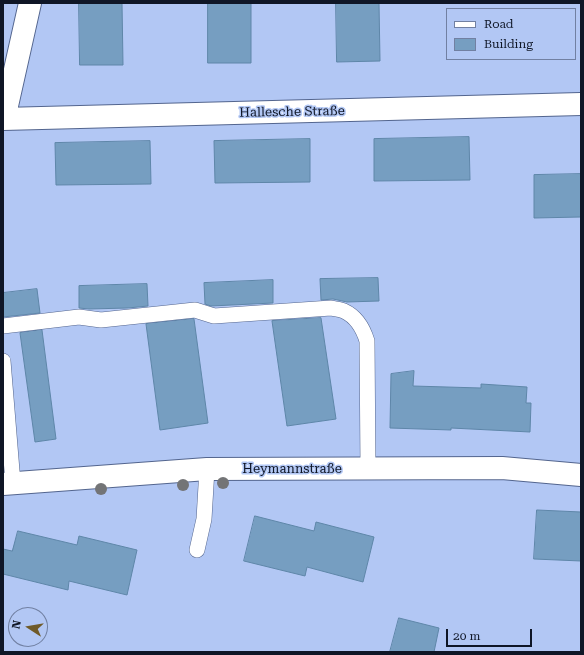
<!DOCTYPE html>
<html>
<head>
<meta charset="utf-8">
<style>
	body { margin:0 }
	#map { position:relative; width:584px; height:655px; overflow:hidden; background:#b2c7f4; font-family:"Roboto Serif",serif }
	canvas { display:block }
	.frame { position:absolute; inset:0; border:4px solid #0f1626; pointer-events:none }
	.legend { position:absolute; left:446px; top:8px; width:130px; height:52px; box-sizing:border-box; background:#b2c7f4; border:1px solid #7180a2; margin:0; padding:5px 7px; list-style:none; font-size:12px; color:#0f1626 }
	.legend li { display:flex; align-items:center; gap:8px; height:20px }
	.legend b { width:20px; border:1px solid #7180a2 }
	.north { position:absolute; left:8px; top:607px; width:40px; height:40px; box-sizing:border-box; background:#b2c7f4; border:1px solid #7180a2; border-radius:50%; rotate:282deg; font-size:11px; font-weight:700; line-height:16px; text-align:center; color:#0f1626 }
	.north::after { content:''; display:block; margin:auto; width:14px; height:18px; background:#6f5a29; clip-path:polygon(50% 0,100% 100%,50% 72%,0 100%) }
	.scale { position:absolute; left:446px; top:629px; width:86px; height:18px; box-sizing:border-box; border:2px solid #0f1626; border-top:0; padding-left:5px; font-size:12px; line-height:14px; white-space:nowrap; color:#0f1626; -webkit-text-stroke:3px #b2c7f4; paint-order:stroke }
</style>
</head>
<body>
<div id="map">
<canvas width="584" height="655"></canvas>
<div class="frame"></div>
<ul class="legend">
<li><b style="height:5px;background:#fff"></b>Road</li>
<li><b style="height:11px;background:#769ec1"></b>Building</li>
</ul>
<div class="north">N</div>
<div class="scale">20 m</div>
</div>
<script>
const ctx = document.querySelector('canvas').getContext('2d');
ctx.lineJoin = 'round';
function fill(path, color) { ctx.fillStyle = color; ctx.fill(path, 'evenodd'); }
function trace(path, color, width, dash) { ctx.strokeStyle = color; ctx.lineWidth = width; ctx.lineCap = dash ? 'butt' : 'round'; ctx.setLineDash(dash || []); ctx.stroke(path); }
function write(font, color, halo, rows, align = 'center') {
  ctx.font = font + ' "Roboto Serif",serif'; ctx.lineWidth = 3; ctx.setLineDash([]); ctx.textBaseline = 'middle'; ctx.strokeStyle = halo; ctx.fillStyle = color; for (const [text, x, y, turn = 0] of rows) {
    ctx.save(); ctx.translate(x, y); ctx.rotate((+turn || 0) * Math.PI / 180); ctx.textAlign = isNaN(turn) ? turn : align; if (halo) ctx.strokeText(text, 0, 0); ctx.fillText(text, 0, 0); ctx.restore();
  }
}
const building = new Path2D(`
	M 79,3 L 122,3 L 123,65 L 80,65 Z
	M 208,3 L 251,3 L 251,63 L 208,63 Z
	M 336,3 L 379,3 L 380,61 L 337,62 Z
	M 469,137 L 470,180 L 374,181 L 374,139 Z
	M 310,139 L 310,182 L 215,183 L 214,141 Z
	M 150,141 L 151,184 L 56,185 L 55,143 Z
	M 581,174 L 581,217 L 534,218 L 534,175 Z
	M 378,278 L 379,301 L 347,302 L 333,299 L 321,300 L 320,279 Z
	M 273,280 L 273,303 L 211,306 L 205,304 L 204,283 Z
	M 147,284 L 148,306 L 128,308 L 89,309 L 79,308 L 79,286 Z
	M 37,289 L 40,313 L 3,317 L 3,293 Z
	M 321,318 L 336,419 L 287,426 L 272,321 Z
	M 194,319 L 208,423 L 160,430 L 146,324 Z
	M 42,330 L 56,439 L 35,442 L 20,333 Z
	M 414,371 L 413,386 L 481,388 L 481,384 L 527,387 L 526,403 L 531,403 L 530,432 L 451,428 L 451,430 L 390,428 L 391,374 Z
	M 537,510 L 581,512 L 581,561 L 534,559 Z
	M 255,516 L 314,531 L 316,522 L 374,537 L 363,582 L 307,567 L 305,576 L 244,561 Z
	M 18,531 L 77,545 L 79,536 L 137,550 L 127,595 L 69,581 L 68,590 L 3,574 L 3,549 L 12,551 Z
	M 399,618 L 439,628 L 434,652 L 390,652 Z`);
fill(building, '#769ec1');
trace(building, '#5e86a8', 1);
const service = new Path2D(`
	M 3,326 L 79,317 L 101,320 L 195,310 L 214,316 L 331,308 C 335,309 340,309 344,311 C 357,317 363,328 367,341 L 368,468
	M 3,361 L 13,483
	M 197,550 L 204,519 L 207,469`);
const minor = new Path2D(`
	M 3,119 L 581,104
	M 4,119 L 30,3
	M 3,484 L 207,469 L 502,468 L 581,475`);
trace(service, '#53658e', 16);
trace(minor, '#53658e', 24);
trace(service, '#fff', 15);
trace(minor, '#fff', 22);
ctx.fillStyle = '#737476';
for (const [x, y] of [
	[223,483],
	[183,485],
	[101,489]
]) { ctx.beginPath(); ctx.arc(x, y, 6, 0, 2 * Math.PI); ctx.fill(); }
write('13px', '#0f1626', '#b2c7f4', [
	["Hallesche Straße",292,112,-1],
	["Heymannstraße",292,469]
]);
</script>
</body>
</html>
